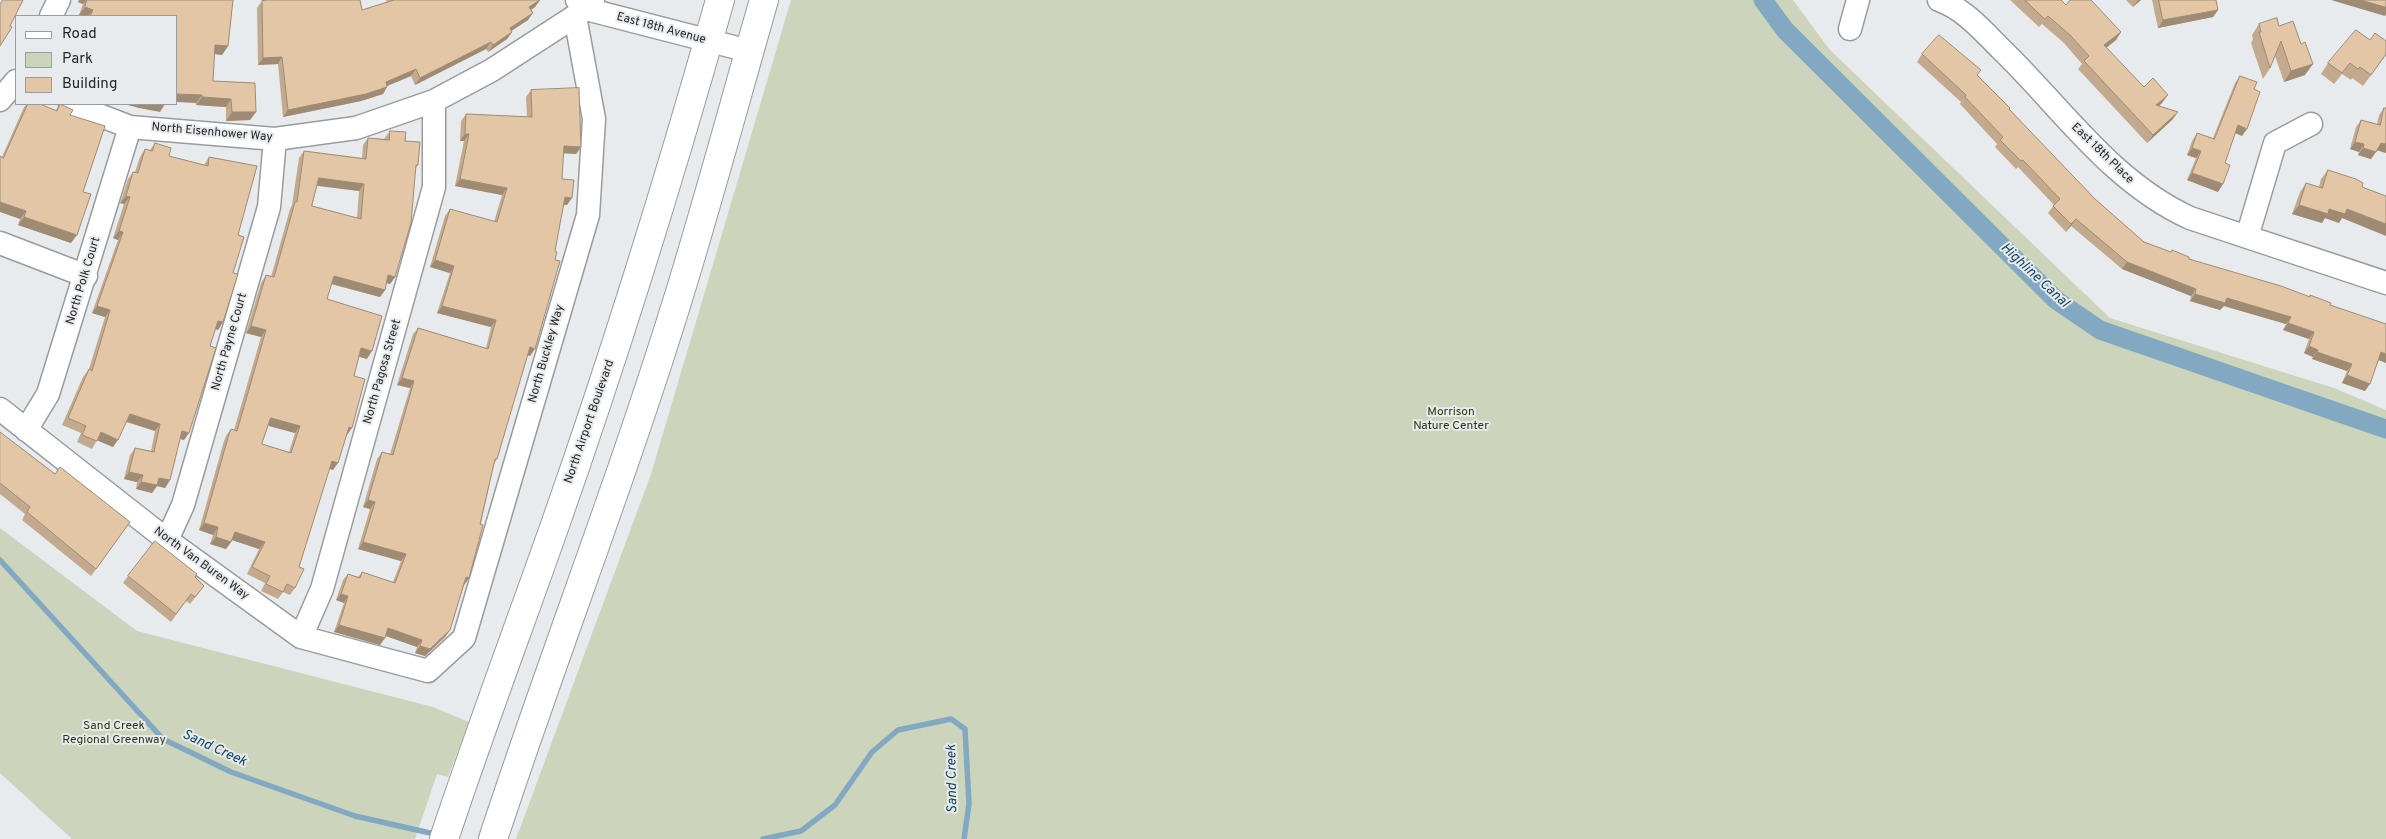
<!DOCTYPE html>
<html>
<head>
<meta charset="utf-8">
<style>
	body { margin:0 }
	#map { position:relative; width:2386px; height:839px; overflow:hidden; background:#e8ebed; font-family:Overpass,sans-serif }
	canvas { display:block }
	.legend { position:absolute; left:15px; top:15px; width:162px; height:90px; box-sizing:border-box; background:#e8ebed; border:1px solid #9a9c9e; margin:0; padding:6px 9px; list-style:none; font-size:15px; color:#252627 }
	.legend li { display:flex; align-items:center; gap:10px; height:25px }
	.legend b { width:25px; border:1px solid #9a9c9e }
</style>
</head>
<body>
<div id="map">
<canvas width="2386" height="839"></canvas>
<ul class="legend">
<li><b style="height:6px;background:#fff"></b>Road</li>
<li><b style="height:14px;background:#ccd5bc"></b>Park</li>
<li><b style="height:14px;background:#e3c6a5"></b>Building</li>
</ul>
</div>
<script>
const ctx = document.querySelector('canvas').getContext('2d');
ctx.lineJoin = 'round';
function fill(path, color) { ctx.fillStyle = color; ctx.fill(path, 'evenodd'); }
function trace(path, color, width, dash) { ctx.strokeStyle = color; ctx.lineWidth = width; ctx.lineCap = dash ? 'butt' : 'round'; ctx.setLineDash(dash || []); ctx.stroke(path); }
function write(font, color, halo, rows, align = 'center') {
  ctx.font = font + ' Overpass,sans-serif'; ctx.lineWidth = 4; ctx.setLineDash([]); ctx.textBaseline = 'middle'; ctx.strokeStyle = halo; ctx.fillStyle = color; for (const [text, x, y, turn = 0] of rows) {
    ctx.save(); ctx.translate(x, y); ctx.rotate((+turn || 0) * Math.PI / 180); ctx.textAlign = isNaN(turn) ? turn : align; if (halo) ctx.strokeText(text, 0, 0); ctx.fillText(text, 0, 0); ctx.restore();
  }
}
fill(new Path2D(`
	M 791,0 L 1793,0 L 1830,50 L 2110,318 L 2334,388 L 2386,410 L 2386,839 L 516,839 L 651,474 Z
	M 0,528 L 137,631 L 433,707 L 469,722 L 448,777 L 437,774 L 415,839 L 72,839 L 0,773 Z`), '#ccd5bc');
trace(new Path2D(`
	M 0,560 L 163,739 L 231,772 L 355,816 L 439,835
	M 763,839 L 801,831 L 835,805 L 872,752 L 898,730 L 951,719 L 965,729 L 969,804 L 964,839`), '#82a9c1', 5.5);
trace(new Path2D(`
	M 1763,0 L 1785,30 L 2056,300 L 2100,330 L 2386,429`), '#82a9c1', 19);
const minor = new Path2D(`
	M 577,0 L 586,9 L 749,51
	M 1939,0 C 1964,9 1982,30 2001,49 C 2062,108 2111,182 2190,218 L 2386,283
	M 51,16 L 59,0
	M 1850,29 L 1858,0
	M 0,100 L 16,81
	M 70,104 L 130,127 L 275,139 L 356,128 L 434,101 L 492,70 L 586,9 L 593,0
	M 2247,237 L 2275,143 L 2311,124
	M 0,243 L 86,276
	M 0,409 L 167,540 L 301,637 L 428,671 L 464,638 L 588,215 L 594,119 L 575,16
	M 26,430 L 48,394 L 130,127
	M 167,540 L 183,505 L 269,207 L 275,139
	M 301,637 L 322,589 L 434,187 L 434,101`);
const major = new Path2D(`
	M 444,839 C 479,733 518,630 555,525 C 616,352 670,177 720,0
	M 493,839 C 552,659 621,483 677,302 C 708,202 735,101 764,0`);
trace(minor, '#999b9d', 25);
trace(major, '#999b9d', 30);
trace(minor, '#fff', 22);
trace(major, '#fff', 28);
fill(new Path2D(`
	M 79,0 L 233,0 L 228,46 L 222,55 L 214,54 L 213,81 L 256,112 L 250,120 L 226,121 L 226,107 L 196,105 L 176,16 L 82,16 L 79,15 L 83,4 L 78,2 Z
	M 386,0 L 540,0 L 535,7 L 531,10 L 528,20 L 511,31 L 512,32 L 507,39 L 488,52 L 486,49 L 415,85 L 411,76 L 387,86 L 383,94 L 361,101 L 283,117 L 278,64 L 258,65 L 257,8 L 262,1 L 362,10 L 387,2 Z
	M 2010,0 L 2061,0 L 2066,5 L 2121,32 L 2116,40 L 2106,48 L 2144,87 L 2162,103 L 2159,106 L 2178,112 L 2172,120 L 2147,143 L 2078,69 L 2082,64 L 2064,43 L 2042,24 L 2039,27 Z
	M 2126,0 L 2141,0 L 2133,7 Z
	M 2152,0 L 2216,0 L 2218,10 L 2213,17 L 2158,28 Z
	M 2259,24 L 2279,26 L 2305,75 L 2284,82 L 2275,56 L 2270,68 L 2263,79 L 2251,43 L 2253,40 L 2252,35 Z
	M 1922,54 L 1978,75 L 2009,110 L 2095,199 L 2144,242 L 2189,259 L 2309,297 L 2310,295 L 2330,305 L 2386,324 L 2386,363 L 2379,360 L 2365,391 L 2342,383 L 2347,371 L 2312,359 L 2313,357 L 2304,353 L 2309,339 L 2283,330 L 2286,324 L 2224,306 L 2220,310 L 2190,301 L 2191,296 L 2122,269 L 2071,226 L 2066,232 L 2048,213 L 2054,205 L 2018,167 L 2016,169 L 1995,147 L 1997,144 L 1960,104 L 1961,102 L 1917,62 Z
	M 2386,55 L 2363,86 L 2352,78 L 2351,80 L 2342,74 L 2334,84 L 2321,74 L 2328,63 Z
	M 2240,76 L 2254,89 L 2242,136 L 2235,133 L 2225,163 L 2218,192 L 2187,180 L 2196,158 L 2187,155 L 2192,141 L 2197,133 L 2213,138 L 2235,83 Z
	M 531,90 L 581,147 L 576,154 L 563,153 L 562,179 L 567,205 L 564,205 L 530,356 L 527,355 L 497,459 L 494,464 L 469,578 L 464,585 L 450,630 L 445,637 L 425,656 L 415,653 L 417,647 L 386,636 L 380,645 L 334,632 L 344,603 L 336,600 L 343,580 L 348,574 L 358,577 L 362,572 L 393,582 L 401,561 L 358,549 L 370,509 L 363,507 L 377,459 L 382,452 L 390,454 L 410,388 L 397,385 L 413,334 L 418,328 L 486,348 L 491,327 L 437,313 L 450,273 L 430,267 L 445,216 L 450,209 L 494,222 L 502,195 L 455,186 L 464,141 L 460,141 L 461,121 L 466,114 L 527,117 L 526,97 Z
	M 27,104 L 40,104 L 55,111 L 60,104 L 70,115 L 83,192 L 71,243 L 18,225 L 20,219 L 2,157 L 24,107 Z
	M 2384,108 L 2386,108 L 2386,153 L 2377,150 L 2371,159 L 2358,155 L 2359,152 L 2350,149 L 2356,127 L 2361,120 L 2377,124 L 2379,115 Z
	M 390,131 L 405,141 L 418,165 L 415,169 L 395,277 L 390,284 L 386,283 L 385,290 L 380,297 L 331,284 L 327,299 L 367,359 L 359,356 L 354,376 L 347,435 L 333,470 L 329,469 L 299,567 L 295,588 L 290,595 L 283,592 L 278,599 L 261,591 L 265,583 L 247,574 L 259,549 L 232,540 L 226,549 L 210,544 L 213,535 L 199,530 L 224,441 L 226,436 L 231,429 L 234,430 L 261,337 L 246,333 L 261,283 L 266,275 L 271,277 L 290,209 L 292,205 L 299,158 L 304,151 L 362,158 L 363,145 L 368,138 L 384,139 ZM 317,186 L 359,191 L 357,218 L 312,206 ZM 268,426 L 295,433 L 289,452 L 262,444 Z
	M 155,143 L 169,156 L 204,165 L 209,157 L 238,235 L 233,273 L 218,330 L 215,329 L 210,346 L 184,440 L 180,439 L 170,480 L 165,488 L 157,486 L 152,493 L 136,489 L 137,482 L 124,479 L 130,455 L 135,448 L 151,451 L 155,431 L 126,422 L 113,447 L 97,440 L 92,449 L 77,442 L 81,433 L 62,425 L 83,377 L 89,369 L 105,317 L 92,313 L 118,240 L 113,238 L 124,204 L 120,203 L 128,179 L 133,172 L 135,172 L 140,157 L 145,149 L 150,150 Z
	M 2328,170 L 2342,218 L 2339,223 L 2325,218 L 2322,223 L 2292,214 L 2300,192 L 2306,183 L 2319,187 L 2321,179 Z
	M 0,432 L 55,474 L 130,522 L 91,576 L 22,520 L 25,514 L 0,494 Z
	M 128,576 L 195,577 L 204,586 L 190,604 L 186,601 L 171,622 L 123,583 Z`), '#c3aa8e');
fill(new Path2D(`
	M 79,0 L 86,0 L 83,4 L 78,2 Z
	M 540,0 L 535,7 L 524,14 L 529,7 Z
	M 2138,0 L 2141,0 L 2133,7 Z
	M 2331,0 L 2361,0 L 2386,7 L 2386,14 L 2385,16 Z
	M 85,7 L 93,10 L 88,16 L 82,16 L 79,15 Z
	M 2218,10 L 2213,17 L 2158,28 L 2163,20 Z
	M 533,13 L 528,20 L 505,35 L 510,28 Z
	M 512,32 L 507,39 L 488,52 L 493,45 Z
	M 2121,32 L 2116,40 L 2098,54 L 2104,45 Z
	M 491,42 L 486,49 L 415,85 L 420,78 Z
	M 215,45 L 228,46 L 222,55 L 209,53 Z
	M 282,57 L 278,64 L 258,65 L 263,58 Z
	M 2313,64 L 2305,75 L 2284,82 L 2291,71 Z
	M 416,69 L 411,76 L 382,88 L 387,87 L 383,94 L 361,101 L 283,117 L 288,110 L 386,82 Z
	M 176,94 L 202,95 L 196,103 L 176,102 Z
	M 2168,95 L 2162,103 L 2150,113 L 2156,105 Z
	M 202,97 L 231,99 L 226,107 L 196,105 Z
	M 124,104 L 165,104 L 160,112 L 139,108 Z
	M 232,112 L 256,112 L 250,120 L 226,121 Z
	M 2178,112 L 2172,120 L 2147,143 L 2153,135 Z
	M 2238,125 L 2247,129 L 2242,136 L 2233,132 Z
	M 465,134 L 469,134 L 464,141 L 460,141 Z
	M 2355,142 L 2364,144 L 2359,152 L 2350,149 Z
	M 2381,143 L 2386,144 L 2386,153 L 2376,150 Z
	M 564,146 L 581,147 L 576,154 L 559,153 Z
	M 2192,148 L 2201,151 L 2196,158 L 2187,155 Z
	M 2363,148 L 2376,152 L 2371,159 L 2358,155 Z
	M 2192,173 L 2223,184 L 2218,192 L 2187,180 Z
	M 319,178 L 364,184 L 359,191 L 313,185 Z
	M 460,179 L 507,188 L 502,195 L 455,186 Z
	M 126,196 L 130,197 L 124,204 L 120,203 Z
	M 565,197 L 572,198 L 567,205 L 560,204 Z
	M 0,202 L 26,211 L 20,219 L 0,212 Z
	M 2299,205 L 2329,209 L 2347,209 L 2386,224 L 2386,236 L 2342,218 L 2339,223 L 2325,218 L 2322,223 L 2292,214 Z
	M 24,217 L 77,235 L 71,243 L 18,225 Z
	M 2076,219 L 2071,226 L 2066,232 L 2071,224 Z
	M 119,231 L 123,232 L 118,240 L 113,238 Z
	M 435,260 L 454,266 L 450,273 L 430,267 Z
	M 2127,262 L 2196,289 L 2191,296 L 2122,269 Z
	M 388,275 L 395,277 L 390,284 L 383,282 Z
	M 334,276 L 385,290 L 380,297 L 328,283 Z
	M 2195,294 L 2227,298 L 2291,317 L 2286,324 L 2224,306 L 2220,310 L 2190,301 Z
	M 97,306 L 110,310 L 105,317 L 92,313 Z
	M 442,306 L 496,320 L 491,327 L 437,313 Z
	M 218,321 L 223,322 L 218,330 L 212,328 Z
	M 2288,323 L 2314,332 L 2309,339 L 2283,330 Z
	M 251,326 L 266,330 L 261,337 L 246,333 Z
	M 2309,346 L 2318,350 L 2313,357 L 2304,353 Z
	M 530,347 L 535,349 L 530,356 L 525,354 Z
	M 361,348 L 372,351 L 367,359 L 356,356 Z
	M 2317,352 L 2352,364 L 2347,371 L 2312,359 Z
	M 2381,352 L 2386,354 L 2386,363 L 2376,359 Z
	M 2347,375 L 2370,384 L 2365,391 L 2342,383 Z
	M 402,378 L 414,381 L 410,388 L 397,385 Z
	M 130,414 L 160,424 L 155,431 L 125,421 Z
	M 271,418 L 300,426 L 295,433 L 266,425 Z
	M 349,427 L 352,428 L 347,435 L 344,434 Z
	M 182,431 L 189,433 L 184,440 L 177,438 Z
	M 101,432 L 118,440 L 113,447 L 96,440 Z
	M 332,461 L 338,463 L 333,470 L 327,468 Z
	M 129,472 L 143,475 L 137,482 L 124,479 Z
	M 159,478 L 170,480 L 165,488 L 157,486 L 152,493 L 136,489 L 141,482 Z
	M 368,500 L 375,502 L 370,509 L 363,507 Z
	M 204,523 L 218,527 L 213,535 L 199,530 Z
	M 235,532 L 265,542 L 259,549 L 229,539 Z
	M 216,537 L 231,542 L 226,549 L 210,544 Z
	M 363,542 L 406,554 L 401,561 L 358,549 Z
	M 466,577 L 469,578 L 464,585 Z
	M 341,594 L 348,596 L 344,603 L 336,600 Z
	M 339,625 L 385,638 L 380,645 L 334,632 Z
	M 388,628 L 422,640 L 417,647 L 383,635 Z
	M 450,630 L 445,637 L 425,656 L 415,653 L 420,646 Z`), '#9f8b74');
const building = new Path2D(`
	M 3,0 L 23,0 L 10,26 L 12,27 L 0,46 L 0,5 Z
	M 87,0 L 233,0 L 228,46 L 215,45 L 213,81 L 255,83 L 256,112 L 232,112 L 231,99 L 202,97 L 202,95 L 176,94 L 176,16 L 90,16 L 93,10 L 85,7 Z
	M 268,0 L 360,0 L 362,10 L 394,0 L 540,0 L 529,7 L 533,13 L 510,28 L 512,32 L 493,45 L 491,42 L 420,78 L 416,69 L 386,82 L 387,87 L 366,94 L 288,110 L 282,57 L 263,58 L 262,1 Z
	M 2025,0 L 2061,0 L 2066,5 L 2070,0 L 2091,0 L 2121,32 L 2104,45 L 2144,87 L 2153,78 L 2168,95 L 2156,105 L 2178,112 L 2153,135 L 2084,61 L 2089,56 L 2070,35 L 2048,16 L 2045,19 Z
	M 2159,0 L 2216,0 L 2218,10 L 2163,20 Z
	M 2361,0 L 2386,0 L 2386,7 Z
	M 2277,18 L 2279,26 L 2293,21 L 2301,44 L 2305,42 L 2313,64 L 2291,71 L 2281,41 L 2270,68 L 2259,32 L 2261,32 L 2259,24 Z
	M 2356,30 L 2370,40 L 2375,33 L 2386,41 L 2386,54 L 2371,75 L 2360,67 L 2358,69 L 2350,63 L 2342,73 L 2328,63 Z
	M 1939,35 L 1981,70 L 1977,75 L 2010,108 L 2009,109 L 2095,199 L 2144,242 L 2171,252 L 2172,250 L 2189,257 L 2189,259 L 2281,286 L 2310,297 L 2310,295 L 2331,303 L 2330,305 L 2386,324 L 2386,354 L 2381,352 L 2370,384 L 2347,375 L 2352,364 L 2317,352 L 2318,350 L 2309,346 L 2314,332 L 2288,323 L 2291,317 L 2227,298 L 2225,303 L 2195,294 L 2196,289 L 2127,262 L 2076,219 L 2071,224 L 2053,206 L 2060,199 L 2023,160 L 2021,161 L 2000,140 L 2003,137 L 1965,97 L 1966,95 L 1922,54 Z
	M 2240,76 L 2257,82 L 2254,89 L 2260,92 L 2247,129 L 2238,125 L 2225,163 L 2230,165 L 2223,184 L 2192,173 L 2201,151 L 2192,148 L 2197,133 L 2214,139 Z
	M 579,88 L 581,147 L 564,146 L 562,179 L 574,180 L 572,198 L 565,197 L 555,251 L 557,252 L 555,260 L 560,261 L 535,349 L 530,347 L 497,459 L 495,459 L 480,524 L 483,525 L 469,578 L 466,577 L 450,630 L 430,649 L 420,646 L 422,640 L 388,628 L 385,638 L 339,625 L 348,596 L 341,594 L 348,574 L 360,578 L 362,572 L 395,583 L 406,554 L 363,542 L 375,502 L 368,500 L 382,452 L 393,455 L 414,381 L 402,378 L 418,328 L 488,349 L 496,320 L 442,306 L 454,266 L 435,260 L 450,209 L 497,222 L 507,188 L 460,179 L 469,134 L 465,134 L 466,114 L 532,117 L 531,90 Z
	M 28,104 L 40,104 L 57,111 L 60,104 L 73,110 L 70,115 L 105,126 L 83,192 L 91,194 L 77,235 L 24,217 L 26,211 L 0,202 L 0,156 L 3,158 Z
	M 2384,108 L 2386,108 L 2386,144 L 2381,143 L 2376,152 L 2363,148 L 2364,144 L 2355,142 L 2361,120 L 2380,125 Z
	M 390,131 L 406,132 L 405,141 L 420,142 L 418,165 L 416,165 L 411,223 L 395,277 L 388,275 L 385,290 L 334,276 L 327,299 L 382,316 L 372,351 L 361,348 L 354,376 L 365,379 L 352,428 L 349,427 L 338,463 L 332,461 L 299,567 L 304,569 L 295,588 L 287,584 L 283,592 L 266,584 L 270,576 L 252,567 L 265,542 L 235,532 L 231,542 L 216,537 L 218,527 L 204,523 L 229,434 L 231,429 L 237,431 L 266,330 L 251,326 L 266,275 L 274,277 L 295,202 L 297,202 L 304,151 L 366,159 L 368,138 L 389,140 ZM 319,178 L 364,184 L 361,219 L 312,206 ZM 271,418 L 300,426 L 291,453 L 262,444 Z
	M 155,143 L 171,148 L 169,156 L 208,166 L 209,157 L 257,166 L 238,235 L 244,237 L 233,273 L 238,274 L 223,322 L 218,321 L 210,346 L 216,348 L 189,433 L 182,431 L 170,480 L 159,478 L 157,485 L 141,482 L 143,475 L 129,472 L 135,448 L 154,452 L 160,424 L 130,414 L 118,440 L 101,432 L 97,441 L 82,435 L 86,426 L 68,418 L 89,369 L 92,371 L 110,310 L 97,306 L 123,232 L 119,231 L 130,197 L 126,196 L 133,172 L 138,173 L 145,149 L 152,151 Z
	M 2328,170 L 2356,179 L 2363,183 L 2362,187 L 2386,196 L 2386,224 L 2347,209 L 2345,214 L 2329,209 L 2328,214 L 2299,205 L 2306,183 L 2322,188 Z
	M 0,432 L 55,474 L 60,467 L 130,522 L 96,569 L 27,512 L 30,507 L 0,483 Z
	M 155,541 L 197,574 L 195,577 L 204,586 L 195,597 L 191,594 L 176,614 L 128,576 Z`);
fill(building, '#e3c6a5');
trace(building, '#9f8b74', 1);
write('12px', '#252627', '#e8ebed', [
	["East 18th Avenue",661,29,15],
	["North Eisenhower Way",212,133,5],
	["East 18th Place",2102,154,44],
	["North Polk Court",84,281,-73],
	["North Payne Court",230,342,-74],
	["North Buckley Way",547,354,-74],
	["North Pagosa Street",383,372,-74],
	["North Airport Boulevard",590,422,-71],
	["North Van Buren Way",201,564,36]
]);
write('12px', '#2b370b', '#e8ebed', [
	["Morrison",1451,413],
	["Nature Center",1451,427],
	["Sand Creek",114,727],
	["Regional Greenway",114,741]
]);
write('italic 14px', '#144660', '#e8ebed', [
	["Highline Canal",2034,276,43],
	["Sand Creek",214,749,25],
	["Sand Creek",953,779,-91]
]);
</script>
</body>
</html>
